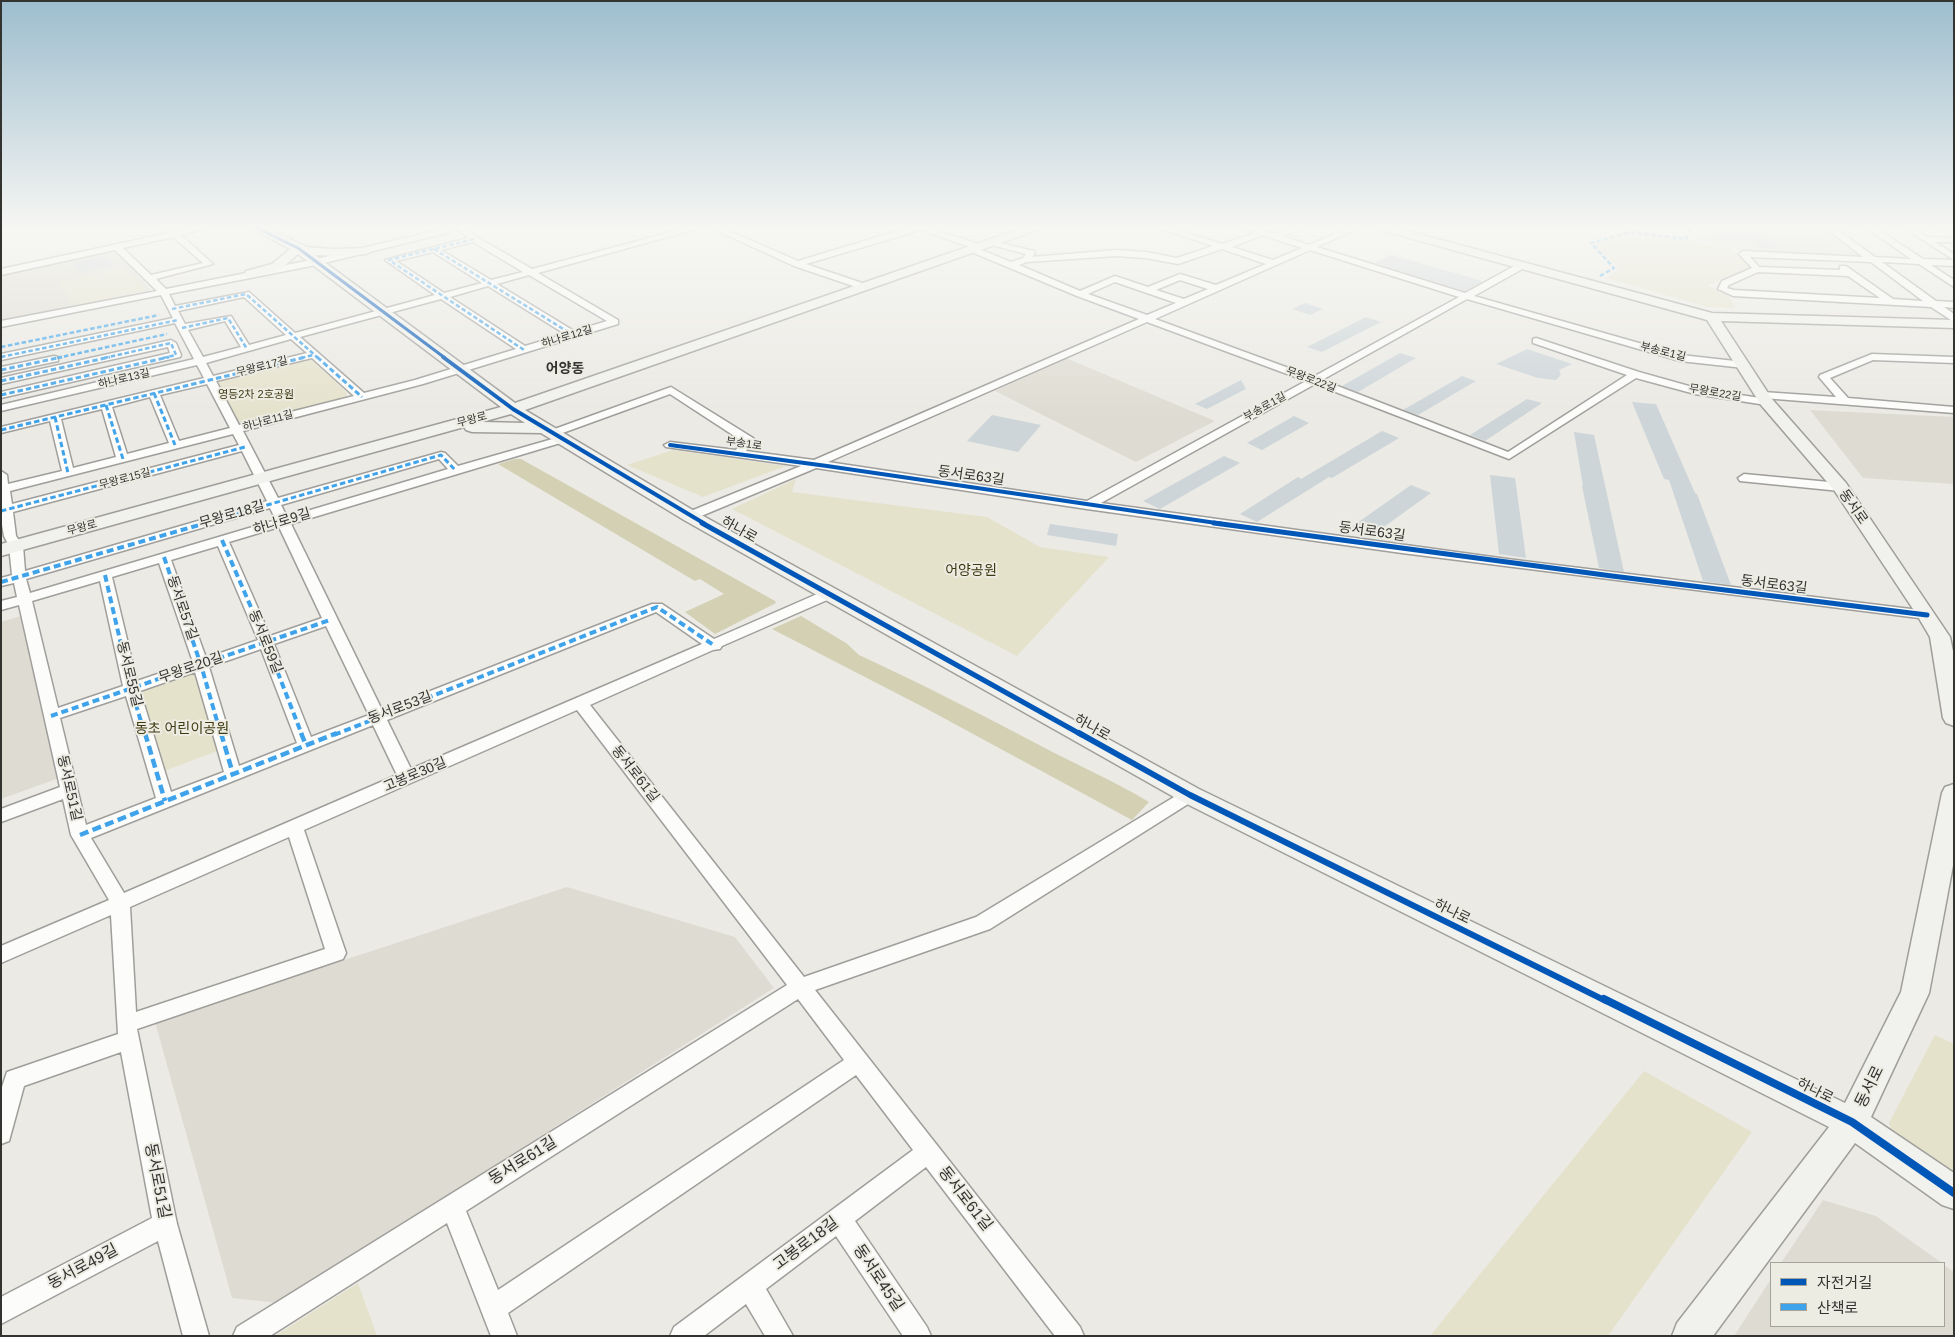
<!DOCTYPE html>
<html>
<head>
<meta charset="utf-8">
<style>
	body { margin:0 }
	#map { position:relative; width:1955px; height:1337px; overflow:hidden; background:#ebeae5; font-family:Arial,"Noto Sans KR",sans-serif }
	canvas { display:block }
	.frame { position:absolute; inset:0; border:2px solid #333330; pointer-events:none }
	.legend { position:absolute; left:1770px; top:1262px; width:175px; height:65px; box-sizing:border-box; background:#edece3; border:1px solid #a3a29b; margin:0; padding:6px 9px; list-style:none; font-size:15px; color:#333330 }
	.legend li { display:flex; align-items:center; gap:10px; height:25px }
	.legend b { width:25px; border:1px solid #a3a29b }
</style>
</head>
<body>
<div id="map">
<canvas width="1955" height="1337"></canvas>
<div class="frame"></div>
<ul class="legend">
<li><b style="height:6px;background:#0057b8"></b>자전거길</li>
<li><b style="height:6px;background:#3ea3eb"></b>산책로</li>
</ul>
</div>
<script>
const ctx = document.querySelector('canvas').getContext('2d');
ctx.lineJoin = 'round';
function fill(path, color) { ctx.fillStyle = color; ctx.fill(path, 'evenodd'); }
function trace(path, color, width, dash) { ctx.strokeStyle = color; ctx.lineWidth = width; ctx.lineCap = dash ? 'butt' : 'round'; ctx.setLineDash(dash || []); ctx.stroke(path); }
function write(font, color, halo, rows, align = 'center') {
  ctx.font = font + ' Arial,"Noto Sans KR",sans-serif'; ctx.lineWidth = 4; ctx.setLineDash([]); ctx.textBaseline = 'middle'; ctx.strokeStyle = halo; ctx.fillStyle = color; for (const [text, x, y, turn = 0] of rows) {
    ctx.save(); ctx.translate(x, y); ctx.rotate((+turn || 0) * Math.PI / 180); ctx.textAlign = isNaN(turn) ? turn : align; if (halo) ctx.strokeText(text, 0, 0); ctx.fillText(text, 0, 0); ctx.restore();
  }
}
fill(new Path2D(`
	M 1698,226 L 1819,226 L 1861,256 L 1745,251 L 1693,239 Z
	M 114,248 L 151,290 L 1,321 L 1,272 Z
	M 1066,358 L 1215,421 L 1136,462 L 995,391 Z
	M 1810,410 L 1954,417 L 1954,484 L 1863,478 Z
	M 27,614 L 62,777 L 1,799 L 1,622 Z
	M 567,887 L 735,937 L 774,988 L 278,1303 L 232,1298 L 155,1022 Z
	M 1823,1200 L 1876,1216 L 1942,1263 L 1781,1263 Z
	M 1944,1265 L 1954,1272 L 1954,1336 L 1734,1336 L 1771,1279 L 1771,1326 L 1944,1326 Z`), '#dedcd2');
fill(new Path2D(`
	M 1633,233 L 1698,242 L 1732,249 L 1754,266 L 1708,285 L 1728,296 L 1736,308 L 1708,307 L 1606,278 L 1619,269 L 1595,244 Z
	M 123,268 L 147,290 L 75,305 L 57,283 Z
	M 304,358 L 312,358 L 347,393 L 346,397 L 235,425 L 213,380 Z
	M 673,450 L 786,466 L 703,497 L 627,465 Z
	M 796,479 L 792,492 L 987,517 L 1040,547 L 1109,557 L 1017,656 L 732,509 Z
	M 195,671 L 220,750 L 162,772 L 141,690 Z
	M 1935,1035 L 1954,1044 L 1954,1179 L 1894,1140 L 1889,1123 Z
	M 1644,1071 L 1752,1132 L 1608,1336 L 1430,1336 Z
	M 358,1283 L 377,1336 L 275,1336 Z`), '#e5e2cc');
fill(new Path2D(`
	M 515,459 L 521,459 L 775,601 L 776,603 L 715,634 L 685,612 L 724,594 L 700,579 L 695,581 L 498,464 Z
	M 801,616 L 846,643 L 859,655 C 922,684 980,714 1041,746 C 1077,765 1114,781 1149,802 L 1132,820 L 927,709 L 772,629 Z`), '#d3d0b3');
fill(new Path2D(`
	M 1701,226 L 1755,226 L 1780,246 L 1775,246 L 1779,249 L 1760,248 L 1753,242 L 1719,241 Z
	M 1391,255 L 1483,281 L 1465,291 L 1375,263 Z
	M 105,256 L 114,265 L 80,272 L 71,263 Z
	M 1305,303 L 1323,309 L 1310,315 L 1292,309 Z
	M 1366,317 L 1381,322 L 1322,352 L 1307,347 Z
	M 1527,349 L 1572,364 L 1559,370 L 1561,375 L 1556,380 L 1538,378 L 1496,364 Z
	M 1400,353 L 1416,358 L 1358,392 L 1342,386 Z
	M 1462,376 L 1476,381 L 1418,415 L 1403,410 Z
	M 1241,380 L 1246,389 L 1207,409 L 1195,404 Z
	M 1527,399 L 1542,403 L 1485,441 L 1470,435 Z
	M 1632,402 L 1656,404 L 1695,493 L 1697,494 L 1731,585 L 1703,581 L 1669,480 L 1664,479 Z
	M 992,415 L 1041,425 L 1018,452 L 967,441 Z
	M 1294,416 L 1309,423 L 1262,450 L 1247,443 Z
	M 1382,431 L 1399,438 L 1332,478 L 1329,477 L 1257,522 L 1240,514 L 1298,477 L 1301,479 Z
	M 1574,432 L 1594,435 L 1624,572 L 1599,568 L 1582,486 L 1583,486 Z
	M 1224,456 L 1240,463 L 1160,509 L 1143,501 Z
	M 1490,475 L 1515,478 L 1526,558 L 1499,554 Z
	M 1411,485 L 1431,493 L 1370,537 L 1350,528 Z
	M 1050,524 L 1118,534 L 1116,546 L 1047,535 Z`), '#cdd5d9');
const street = new Path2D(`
	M 201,226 L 216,226 L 181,235 L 213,264 L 156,279 L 166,289 L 316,259 L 455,226 L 469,226 L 466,228 L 477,237 L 532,269 L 694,226 L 707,226 L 538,273 L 618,320 L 618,324 L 423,384 L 243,431 L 278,498 L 441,452 L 445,453 L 458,466 L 563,436 L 569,439 L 567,441 L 291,524 L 382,710 L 652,604 L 662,604 L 714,639 L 824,591 L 834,591 L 836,594 L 834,597 L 722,646 L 720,649 L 713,650 L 590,705 L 804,977 L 976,917 L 1184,791 L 1190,789 L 1196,791 L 1199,795 L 1196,799 L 990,929 L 815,990 L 1080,1327 L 1084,1336 L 1055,1336 L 926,1167 L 855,1221 L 927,1327 L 931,1336 L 903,1336 L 836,1236 L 766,1289 L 793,1336 L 765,1336 L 746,1304 L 704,1336 L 670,1336 L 674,1327 L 913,1150 L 856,1075 L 508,1313 L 517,1336 L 491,1336 L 447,1223 L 270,1336 L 233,1336 L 237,1327 L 787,985 L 577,710 L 304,830 L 346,953 L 343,959 L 137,1029 L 177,1224 L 209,1336 L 183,1336 L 158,1241 L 1,1324 L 1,1297 L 152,1218 L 121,1052 L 24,1086 L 9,1141 L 1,1144 L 1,1090 L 7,1072 L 118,1034 L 111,915 L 1,963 L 1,946 L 109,900 L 71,835 L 63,799 L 1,822 L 1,809 L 60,787 L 19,605 L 1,610 L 1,601 L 17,597 L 14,583 L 1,586 L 1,578 L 12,575 L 9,546 L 4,536 L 1,519 L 1,471 L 7,475 L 8,484 L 62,471 L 50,421 L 1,433 L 1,427 L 204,378 L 197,365 L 1,411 L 1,405 L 194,359 L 175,323 L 1,360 L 1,354 L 173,318 L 161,295 L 1,327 L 1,321 L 157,291 L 115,250 L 1,275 L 1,269 L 169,233 L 167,231 L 171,229 L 176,231 ZM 459,230 L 468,238 L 385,260 L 435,295 L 295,333 L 249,292 L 175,306 L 169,294 L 316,265 ZM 173,237 L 203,263 L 151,275 L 123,248 ZM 473,242 L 523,272 L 491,280 L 441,250 ZM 433,252 L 482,283 L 444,293 L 396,261 ZM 529,275 L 607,321 L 574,331 L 497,284 ZM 488,286 L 565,334 L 525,346 L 450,297 ZM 244,297 L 286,335 L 249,345 L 231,316 L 185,324 L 178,311 ZM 441,299 L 516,349 L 415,380 L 364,393 L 300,337 ZM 225,321 L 241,347 L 203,357 L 188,330 ZM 291,339 L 307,353 L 213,376 L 206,363 ZM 312,358 L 354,396 L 239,425 L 216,381 ZM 207,384 L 230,428 L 179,441 L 160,395 ZM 150,397 L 169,443 L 127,454 L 112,407 ZM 102,409 L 116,457 L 73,468 L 61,419 ZM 233,434 L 239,445 L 12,504 L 10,491 ZM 242,451 L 267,501 L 25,571 L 23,546 L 16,536 L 13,512 ZM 439,459 L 448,469 L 287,517 L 281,505 ZM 270,508 L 276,520 L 30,593 L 26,579 ZM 279,527 L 322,618 L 270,636 L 229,542 ZM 218,546 L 258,640 L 206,658 L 171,560 ZM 159,563 L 193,662 L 137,681 L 112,577 ZM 100,581 L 123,686 L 58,708 L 32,601 ZM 656,612 L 702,644 L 411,769 L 387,720 ZM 326,626 L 369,715 L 311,737 L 274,644 ZM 261,649 L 297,743 L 239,766 L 209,667 ZM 195,672 L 224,772 L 171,792 L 140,691 ZM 126,696 L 156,798 L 86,825 L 60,718 ZM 373,725 L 397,775 L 124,893 L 91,838 ZM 289,837 L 325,949 L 136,1012 L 130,907 ZM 798,999 L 844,1060 L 498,1290 L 466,1211 Z
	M 707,226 L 718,226 L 798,261 L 914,226 L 925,226 L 981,245 L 982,247 L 979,249 L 1011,262 L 1023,258 L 1026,254 L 988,244 L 988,240 L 1034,251 L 1035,253 L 1032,257 L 1116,250 L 1146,252 L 1177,258 L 1213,246 L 1153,226 L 1165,226 L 1222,244 L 1255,233 L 1238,226 L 1250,226 L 1275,234 L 1297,226 L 1308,226 L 1283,236 L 1309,245 L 1352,226 L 1363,226 L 1317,247 L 1465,293 L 1518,264 L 1524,264 L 1524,268 L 1474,296 L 1681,355 L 1744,362 L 1749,365 L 1744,368 L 1680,361 L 1467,299 L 1322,380 L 1508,452 L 1627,375 L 1533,343 L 1533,339 L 1536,338 L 1639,372 L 1696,388 L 1766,399 L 1771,402 L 1766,405 L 1695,394 L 1636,378 L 1509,459 L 1315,384 L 1101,503 L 1507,559 L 1927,611 L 1932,612 L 1934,615 L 1932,618 L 1927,619 L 1402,553 L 1087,509 L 816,468 L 694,519 L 686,519 L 684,516 L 686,513 L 801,466 L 666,447 L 664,445 L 670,442 L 736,450 L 742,441 L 670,394 L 557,435 L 553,436 L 547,433 L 549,431 L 671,387 L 753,438 L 755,440 L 746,451 L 814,460 L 1139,319 L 1077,296 L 969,251 L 968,249 L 970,247 L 921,230 L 806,264 L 865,284 L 866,286 L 862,289 L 794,266 ZM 1262,235 L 1302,248 L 1273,260 L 1232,247 ZM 1222,249 L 1266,264 L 1216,285 L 1180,274 L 1148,287 L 1115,276 L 1080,291 L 1019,265 L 1027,262 L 1116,256 L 1146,258 L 1178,264 ZM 1310,250 L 1459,297 L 1313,377 L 1155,319 ZM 1180,280 L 1208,289 L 1184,299 L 1156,290 ZM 1115,282 L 1176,303 L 1147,315 L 1088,294 ZM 1147,322 L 1306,381 L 1087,501 L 828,462 Z
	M 1823,226 L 1832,226 L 1875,257 L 1911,259 L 1864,226 L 1873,226 L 1923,259 L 1954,260 L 1901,226 L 1910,226 L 1927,237 L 1954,238 L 1954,242 L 1935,242 L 1954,254 L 1954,266 L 1931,265 L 1954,280 L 1954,287 L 1919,264 L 1882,262 L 1936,301 L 1954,302 L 1954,308 L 1944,307 L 1954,314 L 1954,322 L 1931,307 L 1733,296 L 1718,289 L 1722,281 L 1752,268 L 1739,254 L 1743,251 L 1863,257 ZM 1750,257 L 1871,262 L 1923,301 L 1893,299 L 1846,266 L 1840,266 L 1840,270 L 1759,267 ZM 1758,272 L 1848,276 L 1880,298 L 1734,290 L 1727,288 L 1729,285 Z
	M 1918,226 L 1954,226 L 1954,229 L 1922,228 Z
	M 171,340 L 176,343 L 181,355 L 180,357 L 1,398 L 1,392 L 170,353 L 168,347 L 1,384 L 1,378 Z
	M 1872,354 L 1954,357 L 1954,363 L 1873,360 L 1830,378 L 1848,398 L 1954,407 L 1954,413 L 1763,398 L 1758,395 L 1763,392 L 1836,397 L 1819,377 L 1820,375 Z
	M 54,356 L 58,357 L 58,361 L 1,373 L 1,367 Z
	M 1744,474 L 1840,483 L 1846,487 L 1840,491 L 1740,481 L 1738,478 Z`);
const secondary = new Path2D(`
	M 247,226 L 262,226 L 307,247 L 332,249 L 370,248 L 372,250 L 370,252 L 366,254 L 340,256 L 315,255 L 515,403 L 1028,226 L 1045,226 L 1043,228 L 525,410 L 696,512 L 1199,789 L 1845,1103 L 1901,992 L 1942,793 L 1945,787 L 1954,784 L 1954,860 L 1929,993 L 1871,1117 L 1954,1173 L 1954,1209 L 1942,1205 L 1855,1143 L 1713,1336 L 1672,1336 L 1677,1323 L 1829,1127 L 1181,801 L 684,520 L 541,433 L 472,432 L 466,430 L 464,427 L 1,556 L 1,544 L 501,407 L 298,254 L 280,270 L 250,278 L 246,277 L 244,274 L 246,271 L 272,264 L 290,249 ZM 511,414 L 525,423 L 482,422 Z
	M 1371,226 L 1389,226 L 1712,313 L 1954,320 L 1954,328 L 1721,321 L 1772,399 L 1846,483 L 1950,637 L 1954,656 L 1954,726 L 1946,723 L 1943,718 L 1930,637 L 1917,615 L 1834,490 L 1761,405 L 1707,320 L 1373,228 Z`);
trace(street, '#9f9e9b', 3);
trace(secondary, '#9f9e9b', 3);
fill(street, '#fcfcfb');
fill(secondary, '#f1f1ed');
trace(new Path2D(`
	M 474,239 L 389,260 L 524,350
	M 434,249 L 573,335
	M 1600,276 L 1614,268 L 1591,243 L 1631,232 L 1686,239 L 1691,226
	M 172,309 L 246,294 L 318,358
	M 182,328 L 228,318 L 247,349
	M 1,347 L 159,315
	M 1,357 L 178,320
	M 57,358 L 167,334
	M 104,358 L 171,343 L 176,355 L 163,358
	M 301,358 L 313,355`), '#3ea3eb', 2.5, [4.5, 2.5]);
trace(new Path2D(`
	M 317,357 L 362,397
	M 1,370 L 62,357
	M 1,381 L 110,357
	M 154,393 L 175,445
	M 1,395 L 169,357
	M 106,405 L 123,459
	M 55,417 L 68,473
	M 1,430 L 306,357
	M 1,511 L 245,447
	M 201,524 L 441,455 L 456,471`), '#3ea3eb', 3, [5.5, 3]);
trace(new Path2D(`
	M 222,540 L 266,642 L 302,735
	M 164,557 L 201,665 L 221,735
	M 105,575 L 131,688 L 145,735
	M 1,582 L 206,523
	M 51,716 L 330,620
	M 334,735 L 657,607 L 715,646`), '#3ea3eb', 4, [7, 4]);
trace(new Path2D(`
	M 145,733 L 165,801
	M 221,733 L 233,774
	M 301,733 L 306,745
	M 80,835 L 337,733`), '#3ea3eb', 4.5, [9, 4.5]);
trace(new Path2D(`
	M 253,226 L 298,248 L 445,358`), '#0057b8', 3);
trace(new Path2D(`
	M 443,357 L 513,409 L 705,524
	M 670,445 L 827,466 L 1223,524`), '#0057b8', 4);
trace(new Path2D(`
	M 702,523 L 1082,735
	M 1214,523 L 1612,576 L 1927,615`), '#0057b8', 5);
trace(new Path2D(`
	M 1079,733 L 1190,795 L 1606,1001`), '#0057b8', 6);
trace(new Path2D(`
	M 1604,999 L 1852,1122 L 1954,1193`), '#0057b8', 8);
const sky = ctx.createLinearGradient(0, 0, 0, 413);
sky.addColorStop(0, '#9dbdce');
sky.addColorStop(0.55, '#f6f6f3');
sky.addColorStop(1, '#f6f6f300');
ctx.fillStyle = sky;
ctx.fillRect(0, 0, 1955, 413);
write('11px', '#333330', '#edece3', [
	["하나로12길",567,337,-17],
	["부송로1길",1663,352,14],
	["무왕로17길",262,367,-14],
	["하나로13길",124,379,-13],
	["무왕로22길",1311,380,21],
	["무왕로22길",1715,393,10],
	["부송로1길",1265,407,-29],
	["무왕로",472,420,-15],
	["하나로11길",268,421,-15],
	["부송1로",744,444,8],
	["무왕로15길",125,479,-15],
	["무왕로",82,528,-15]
]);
write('11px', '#3f3a13', '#edece3', [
	["영등2차 2호공원",256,395]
]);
write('bold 14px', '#333330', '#edece3', [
	["어양동",565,369]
]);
write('14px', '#333330', '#edece3', [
	["동서로63길",971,476,8],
	["동서로",1853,507,55],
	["무왕로18길",232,515,-16],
	["하나로9길",282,522,-17],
	["하나로",739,530,29],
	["동서로63길",1372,532,8],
	["동서로63길",1774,585,7],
	["동서로57길",182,608,71],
	["동서로59길",265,642,68],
	["무왕로20길",191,668,-19],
	["동서로55길",129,674,76],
	["동서로53길",400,708,-21],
	["하나로",1092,728,29],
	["동서로61길",635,774,52],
	["고봉로30길",415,775,-23],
	["동서로51길",69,788,77],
	["하나로",1452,912,26],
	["하나로",1815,1091,26]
]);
write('14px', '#3f3a13', '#edece3', [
	["어양공원",971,571],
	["동초 어린이공원",182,729]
]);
write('16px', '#333330', '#edece3', [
	["동서로",1870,1087,-64],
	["동서로61길",523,1161,-32],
	["동서로51길",157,1181,79],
	["동서로61길",965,1199,52],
	["고봉로18길",806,1244,-37],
	["동서로49길",83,1267,-28],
	["동서로45길",878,1278,56]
]);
</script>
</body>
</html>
